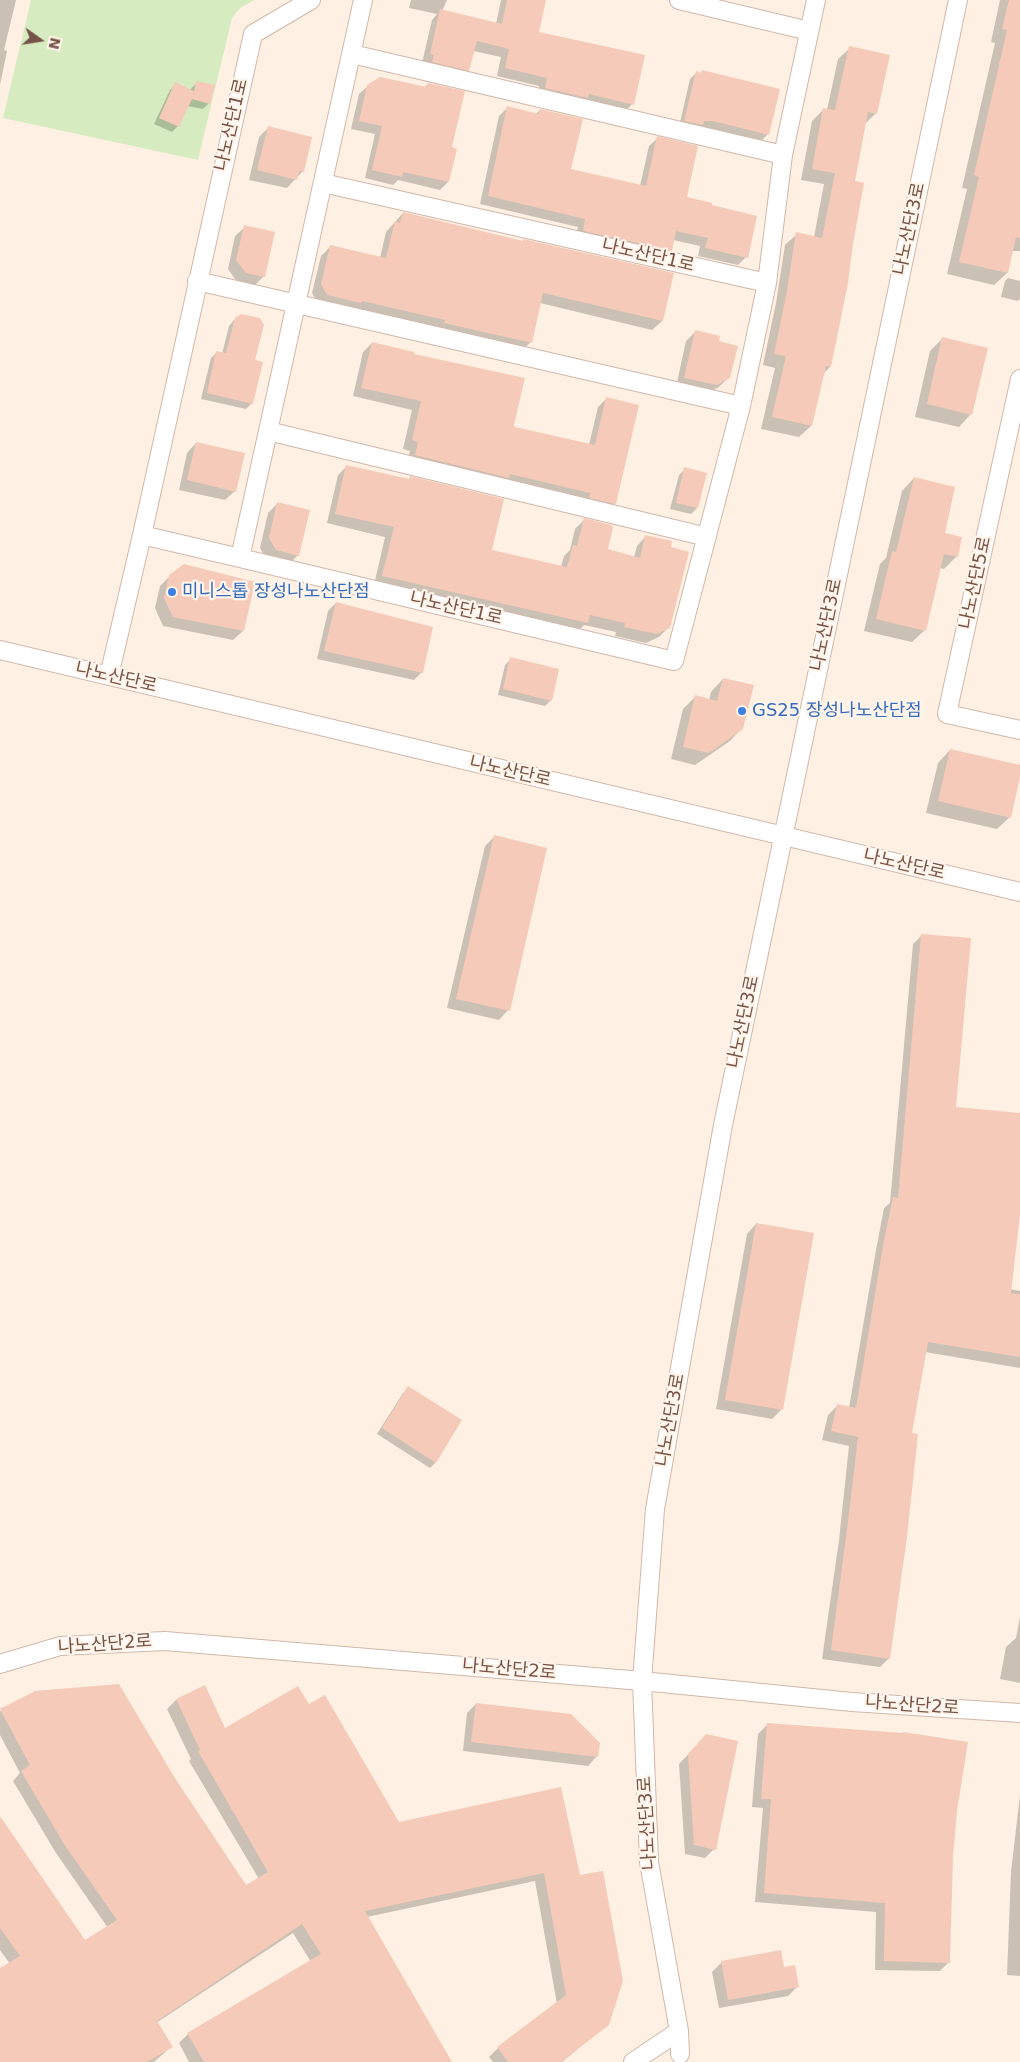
<!DOCTYPE html>
<meta charset="utf-8">
<style>
body{margin:0}
#map{position:relative;width:1020px;height:2062px;overflow:hidden;background:#fef0e2;font-family:"DejaVu Sans",sans-serif}
canvas{display:block}
.north{position:absolute;left:15px;top:15px;width:50px;height:50px;-webkit-text-stroke:4px #fff4ea;paint-order:stroke;rotate:103deg;font-size:14px;font-weight:700;line-height:20px;text-align:center;color:#775347}
.north::after{content:'';display:block;margin:auto;width:18px;height:22px;background:#775347;clip-path:polygon(50% 0,100% 100%,50% 72%,0 100%)}
</style>
<div id="map">
<canvas width="1020" height="2062"></canvas>
<div class="north">N</div>
</div>
<script>
const ctx = document.querySelector('canvas').getContext('2d');
ctx.lineJoin = 'round';
function fillPath(path, color) { ctx.fillStyle = color; ctx.fill(path, 'evenodd'); }
const shape = rows => new Path2D(rows.map(r => 'M' + r).join(''));
function strokePath(path, color, width, dash) { ctx.strokeStyle = color; ctx.lineWidth = width; ctx.lineCap = dash ? 'butt' : 'round'; ctx.setLineDash(dash || []); ctx.stroke(path); }
function write(font, color, halo, rows, align = 'center') {
  ctx.font = font + ' "DejaVu Sans","Noto Sans KR",sans-serif'; ctx.lineWidth = 4.5; ctx.setLineDash([]); ctx.textBaseline = 'middle'; ctx.strokeStyle = halo; ctx.fillStyle = color; for (const [text, x, y, turn = 0] of rows) {
    ctx.save(); ctx.translate(x, y); ctx.rotate((+turn || 0) * Math.PI / 180); ctx.textAlign = isNaN(turn) ? turn : align; if (halo) ctx.strokeText(text, 0, 0); ctx.fillText(text, 0, 0); ctx.restore();
  }
}
fillPath(shape([
 [31,0,254,0,240,8,232,18,198,160,3,118]
]), '#d6ecc0');
fillPath(shape([
 [0,0,16,0,4,50,7,51,0,85],
 [411,0,447,0,442,11,496,24,501,0,545,0,537,33,632,104,624,113,537,97,539,86,497,76,501,57,473,51,468,70,459,79,422,63,432,20,437,14,409,8],
 [1000,0,1020,0,1020,251,1012,251,1007,273,994,285,947,274,967,189,962,188,995,43,991,42],
 [850,48,875,114,864,125,853,182,830,367,823,374,811,426,799,437,761,429,775,368,763,365,776,303,785,245,797,234,814,237,824,184,801,180,812,121,824,109,827,110,838,59],
 [702,71,768,134,762,140,700,127,679,127,690,79,696,73,699,74],
 [197,82,209,103,203,109,187,106,178,126,172,132,154,124,170,90,176,84,190,90],
 [428,84,450,148,448,182,440,190,398,180,393,185,365,178,375,134,351,129,359,94,368,86,424,88],
 [507,108,536,114,540,110,570,170,640,186,649,146,658,138,685,198,746,257,738,265,698,256,700,246,673,240,670,250,662,258,575,239,578,227,480,204,499,116],
 [268,128,303,171,287,188,249,180,259,137],
 [403,213,522,242,673,274,662,321,652,330,540,303,531,342,521,351,318,304,312,293,321,256,330,247,380,258,386,232],
 [245,227,264,276,254,286,237,282,228,269,235,236],
 [1008,278,1020,281,1020,299,1018,301,1001,297,1005,281],
 [235,319,254,361,252,403,246,409,201,399,211,358,217,352,222,354,229,326],
 [696,331,717,342,729,377,719,387,706,394,676,387,686,341],
 [943,338,971,414,959,427,915,417,930,351],
 [372,343,412,355,515,428,589,445,598,407,607,398,614,503,606,512,406,464,410,451,403,449,412,410,353,396,363,352],
 [196,443,235,491,225,500,179,490,187,453],
 [347,466,408,480,410,478,491,551,561,567,564,556,570,550,575,529,584,520,606,550,634,557,637,546,646,536,669,627,659,637,646,643,615,636,616,632,584,625,577,632,374,585,385,537,327,523,338,475],
 [685,469,697,508,691,514,670,509,679,475],
 [914,478,957,556,944,569,939,568,925,630,912,642,864,631,880,564,886,558,902,491],
 [277,504,298,555,289,564,266,559,260,548,268,513],
 [170,576,243,631,233,640,163,626,155,608,160,586],
 [336,603,422,672,414,680,317,659,328,611],
 [511,659,551,700,545,706,498,695,505,665],
 [723,679,742,728,730,741,695,765,671,759,683,709,695,697,709,700,711,692],
 [950,750,1020,766,1010,817,997,829,926,813,938,763],
 [494,837,508,1010,499,1020,447,1008,485,846],
 [922,935,955,1108,1020,1114,1020,1193,1010,1289,1020,1291,1020,1368,925,1352,911,1434,889,1658,880,1667,822,1659,839,1540,849,1446,822,1440,828,1415,838,1405,849,1408,876,1250,884,1208,890,1203,913,944],
 [756,1224,782,1409,772,1419,716,1409,747,1234],
 [408,1388,461,1421,435,1463,430,1468,377,1434,403,1393],
 [1020,1617,1020,1683,1000,1679,1006,1647,1016,1638],
 [176,1700,224,1730,308,1706,399,1824,560,1789,608,2024,562,2062,493,2062,489,2057,498,2048,557,2004,535,1881,367,1917,451,2062,189,2062,179,2043,188,2034,311,1962,293,1933,156,2023,171,2047,154,2062,0,2062,0,1969,10,1964,0,1950,0,1818,85,1942,108,1928,56,1853,13,1781,20,1773,0,1735,0,1712,1,1710,172,1775,246,1887,259,1879,189,1761,191,1759,167,1709],
 [476,1704,597,1756,588,1766,463,1751,467,1713],
 [768,1724,956,1811,952,1856,949,1962,940,1971,875,1970,876,1912,755,1902,763,1808,752,1807,758,1734],
 [697,1745,714,1849,705,1858,685,1854,679,1764],
 [1020,1795,1020,1976,1007,1975,1011,1872],
 [722,1962,783,1968,797,1987,788,1996,719,2008,712,1972]
]), '#0003');
fillPath(shape([
 [507,0,546,0,539,32,645,55,634,105,589,94,588,98,545,88,547,78,505,68,509,49,477,41,469,71,432,62,434,55,430,54,440,9,502,24],
 [1009,0,1020,0,1020,238,1016,237,1008,273,959,262,979,177,974,175,1007,30,1002,29],
 [849,46,890,55,877,114,868,112,855,181,864,183,853,244,848,283,831,367,826,366,812,426,772,417,786,356,774,354,787,291,796,232,822,238,835,173,812,169,823,108,835,110],
 [702,70,780,89,769,135,713,121,704,121,703,125,684,121,696,71,701,73],
 [380,77,427,87,428,83,465,91,452,147,457,149,449,182,403,172,402,177,372,170,382,126,359,121,367,85],
 [196,81,215,85,210,104,192,99,179,127,159,118,175,82,194,91],
 [507,106,539,114,540,109,583,119,571,169,646,186,657,136,698,146,687,197,712,203,712,205,757,216,748,258,705,248,708,238,676,231,672,251,583,231,585,219,488,196],
 [268,126,312,137,304,172,299,171,297,180,257,170],
 [403,212,523,241,523,239,674,273,663,321,543,293,532,343,444,323,445,320,362,301,361,303,327,295,321,284,330,245,386,258,395,221,400,223],
 [244,225,275,232,265,277,246,273,236,260],
 [241,314,260,318,264,325,255,360,263,362,253,404,207,393,216,351,226,353,235,318],
 [695,330,720,336,719,341,738,346,730,378,717,385,684,378],
 [942,337,988,348,972,415,927,404],
 [372,342,414,352,414,354,525,378,514,425,515,427,595,445,606,397,639,405,616,504,589,498,590,493,510,474,509,478,415,455,418,442,412,440,421,401,361,388],
 [196,442,245,453,236,492,187,480],
 [346,465,409,479,410,476,504,499,492,550,567,567,573,545,577,546,584,518,611,525,613,527,608,549,640,558,645,535,672,541,671,547,689,552,670,628,657,634,624,627,625,623,590,615,588,623,382,576,394,527,335,514],
 [684,467,707,473,698,508,676,503],
 [914,477,955,487,945,533,962,537,958,557,944,554,926,631,876,619,892,551,896,552],
 [277,502,310,510,299,556,276,550,269,538],
 [184,564,255,582,244,631,173,617,164,598,169,575],
 [336,602,433,627,423,673,324,651],
 [510,657,559,669,552,701,503,689],
 [723,678,754,685,743,729,709,753,683,747,695,695,717,701],
 [950,749,1020,765,1020,777,1011,818,938,801],
 [494,835,547,848,510,1011,456,999],
 [921,934,971,938,956,1107,1020,1113,1020,1214,1011,1293,1020,1294,1020,1357,928,1342,912,1433,918,1434,907,1537,890,1659,831,1650,847,1530,858,1437,831,1431,837,1404,856,1408,884,1240,893,1197,898,1198],
 [756,1223,814,1233,783,1410,725,1400],
 [408,1386,462,1420,436,1463,382,1428],
 [119,1684,173,1775,246,1885,268,1872,198,1751,200,1750,176,1699,205,1685,225,1728,298,1686,309,1704,325,1695,399,1822,561,1787,580,1875,603,1871,623,1981,609,2025,561,2062,508,2062,497,2047,566,1995,544,1873,365,1911,452,2062,204,2062,187,2033,321,1954,302,1924,157,2021,173,2047,147,2062,0,2062,0,1968,20,1956,0,1928,0,1816,85,1940,117,1920,64,1844,21,1771,30,1765,0,1709,35,1691],
 [476,1703,571,1714,600,1743,598,1757,471,1742],
 [767,1723,903,1733,903,1732,968,1742,957,1811,953,1856,950,1963,884,1961,885,1903,764,1893,771,1799,761,1799],
 [706,1734,738,1741,716,1850,694,1845,688,1754],
 [781,1950,784,1967,795,1965,799,1987,728,2000,721,1961]
]), '#f5cab8');
const minor = shape([
 [363,0,240,558,674,661,741,406,767,283,783,155,816,0],
 [679,0,809,31],
 [352,54,783,155],
 [323,183,767,283],
 [197,281,741,406],
 [1020,379,947,714,1020,730],
 [268,431,707,537],
 [142,535,240,558],
 [0,650,1020,892],
 [109,676,142,535,253,34,311,0],
 [0,1664,60,1646,165,1641,642,1681,852,1702,1020,1713],
 [680,2054,679,2031,649,1862,642,1681,655,1509,723,1125,958,0],
 [633,2062,679,2031]
]);
strokePath(minor, '#d1b8ab', 20);
strokePath(minor, '#fff', 18);
for (const [x, y, r, color] of [
 [172,592,5,"#3f7fe0"],
 [742,711,5,"#3f7fe0"]
]) { const dot = new Path2D(); dot.arc(x, y, r, 0, 2 * Math.PI); ctx.fillStyle = color; ctx.fill(dot); strokePath(dot, '#fff4ea', 2); }
write('18px', '#775347', '#fff4ea', [
 ["나노산단1로",232,125,-77],
 ["나노산단3로",910,229,-78],
 ["나노산단1로",648,256,13],
 ["나노산단5로",976,583,-78],
 ["나노산단1로",456,609,13],
 ["나노산단3로",827,625,-78],
 ["나노산단로",116,678,13],
 ["나노산단로",510,772,13],
 ["나노산단로",904,865,13],
 ["나노산단3로",744,1022,-78],
 ["나노산단3로",671,1420,-80],
 ["나노산단2로",105,1645,-4],
 ["나노산단2로",509,1670,5],
 ["나노산단2로",912,1706,4],
 ["나노산단3로",648,1823,-93]
]);
write('18px', '#366cbe', '#fff4ea', [
 ["미니스톱 장성나노산단점",182,592],
 ["GS25 장성나노산단점",752,711]
], 'left');
</script>
